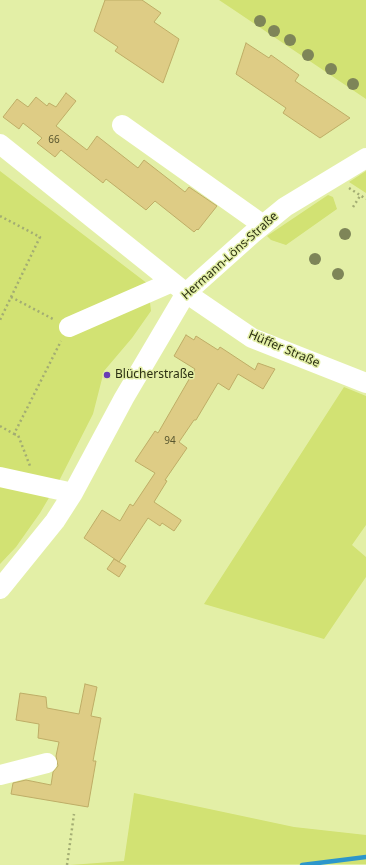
<!DOCTYPE html>
<meta charset="utf-8">
<style>
body{margin:0}
canvas{display:block;background:#e3efa6}
</style>
<canvas width="366" height="865"></canvas>
<script>
const ctx = document.querySelector('canvas').getContext('2d');
ctx.lineJoin = 'round';
function fillPath(path, color) { ctx.fillStyle = color; ctx.fill(path, 'evenodd'); }
const shape = rows => new Path2D(rows.map(r => 'M' + r).join(''));
function strokePath(path, color, width, dash) { ctx.strokeStyle = color; ctx.lineWidth = width; ctx.lineCap = dash ? 'butt' : 'round'; ctx.setLineDash(dash || []); ctx.stroke(path); }
function write(font, color, halo, rows, align = 'center') {
  ctx.font = font + ' "Noto Sans",sans-serif'; ctx.lineWidth = 3; ctx.setLineDash([]); ctx.textBaseline = 'middle'; ctx.strokeStyle = halo; ctx.fillStyle = color; for (const [text, x, y, turn = 0] of rows) {
    ctx.save(); ctx.translate(x, y); ctx.rotate((+turn || 0) * Math.PI / 180); ctx.textAlign = isNaN(turn) ? turn : align; if (halo) ctx.strokeText(text, 0, 0); ctx.fillText(text, 0, 0); ctx.restore();
  }
}
fillPath(shape([
 [219,0,366,0,366,99,234,10],
 [0,171,148,284,151,311,132,338,104,371,93,414,60,479,40,513,16,547,0,564],
 [366,171,366,193,349,182],
 [328,195,333,197,337,209,286,245,271,240,267,236],
 [344,387,366,396,366,525,352,545,366,557,366,577,324,639,204,604],
 [134,793,294,827,366,835,366,864,70,865,124,861]
]), '#d2e273');
strokePath(shape([
 [302,865,366,857]
]), '#2c96cb', 4.5);
const building = shape([
 [105,0,142,0,161,13,154,22,179,39,163,83,115,51,118,47,94,31,105,0],
 [246,43,269,58,271,55,299,75,295,81,350,118,320,138,283,113,286,108,236,74,246,43],
 [66,93,76,101,56,126,87,150,97,136,138,168,144,160,185,192,189,187,217,206,198,230,197,229,194,232,155,201,146,210,106,179,103,183,61,150,55,157,37,143,42,138,23,123,19,129,3,117,17,99,28,107,36,97,47,106,49,103,56,107,66,93],
 [186,335,194,340,196,336,218,350,220,347,255,370,258,363,275,369,263,389,238,374,229,390,218,383,196,420,194,420,179,442,187,448,165,480,167,481,154,502,181,520,181,521,174,531,162,523,160,526,148,518,119,562,84,538,102,510,120,521,130,504,133,506,155,473,135,461,155,431,158,433,195,369,174,356,186,335],
 [114,559,126,566,119,577,107,569,114,559],
 [85,684,97,687,91,716,101,718,93,761,96,761,88,807,11,794,13,783,26,780,51,785,53,772,58,766,56,756,59,742,38,738,39,724,16,720,20,693,46,697,47,708,79,714,85,684]
]);
fillPath(building, '#decc85');
strokePath(building, '#bead66', 1);
strokePath(shape([
 [349,188,366,199],
 [353,207,360,196],
 [0,216,40,237,0,320],
 [11,297,53,319],
 [0,426,14,434,61,341],
 [14,434,18,435,30,466],
 [67,865,74,814]
]), '#a3ad73', 2.5, [2, 3]);
strokePath(shape([
 [122,125,263,225],
 [0,144,186,293,252,338,366,383],
 [69,327,172,282],
 [0,477,73,493],
 [0,589,55,521,73,493,124,398,186,293,252,234,285,207,366,158],
 [0,775,47,763]
]), '#fff', 20);
ctx.fillStyle = '#7e8558';
for (const [x, y] of [
 [260,21],
 [274,31],
 [290,40],
 [308,55],
 [331,69],
 [353,84],
 [345,234],
 [315,259],
 [338,274]
]) { ctx.beginPath(); ctx.arc(x, y, 6, 0, 2 * Math.PI); ctx.fill(); }
for (const [x, y, r, color] of [
 [107,375,4,"#693cb4"]
]) { const dot = new Path2D(); dot.arc(x, y, r, 0, 2 * Math.PI); ctx.fillStyle = color; ctx.fill(dot); strokePath(dot, '#e3efa6', 1.5); }
write('10px', '#58562f', null, [
 ["66",54,140],
 ["94",170,441]
]);
write('12px', '#2b2f12', '#e3efa6', [
 ["Hermann-Löns-Straße",230,256,-42],
 ["Hüffer Straße",284,349,23]
]);
write('12px', '#2b2f12', '#e3efa6', [
 ["Blücherstraße",115,375]
], 'left');
</script>
